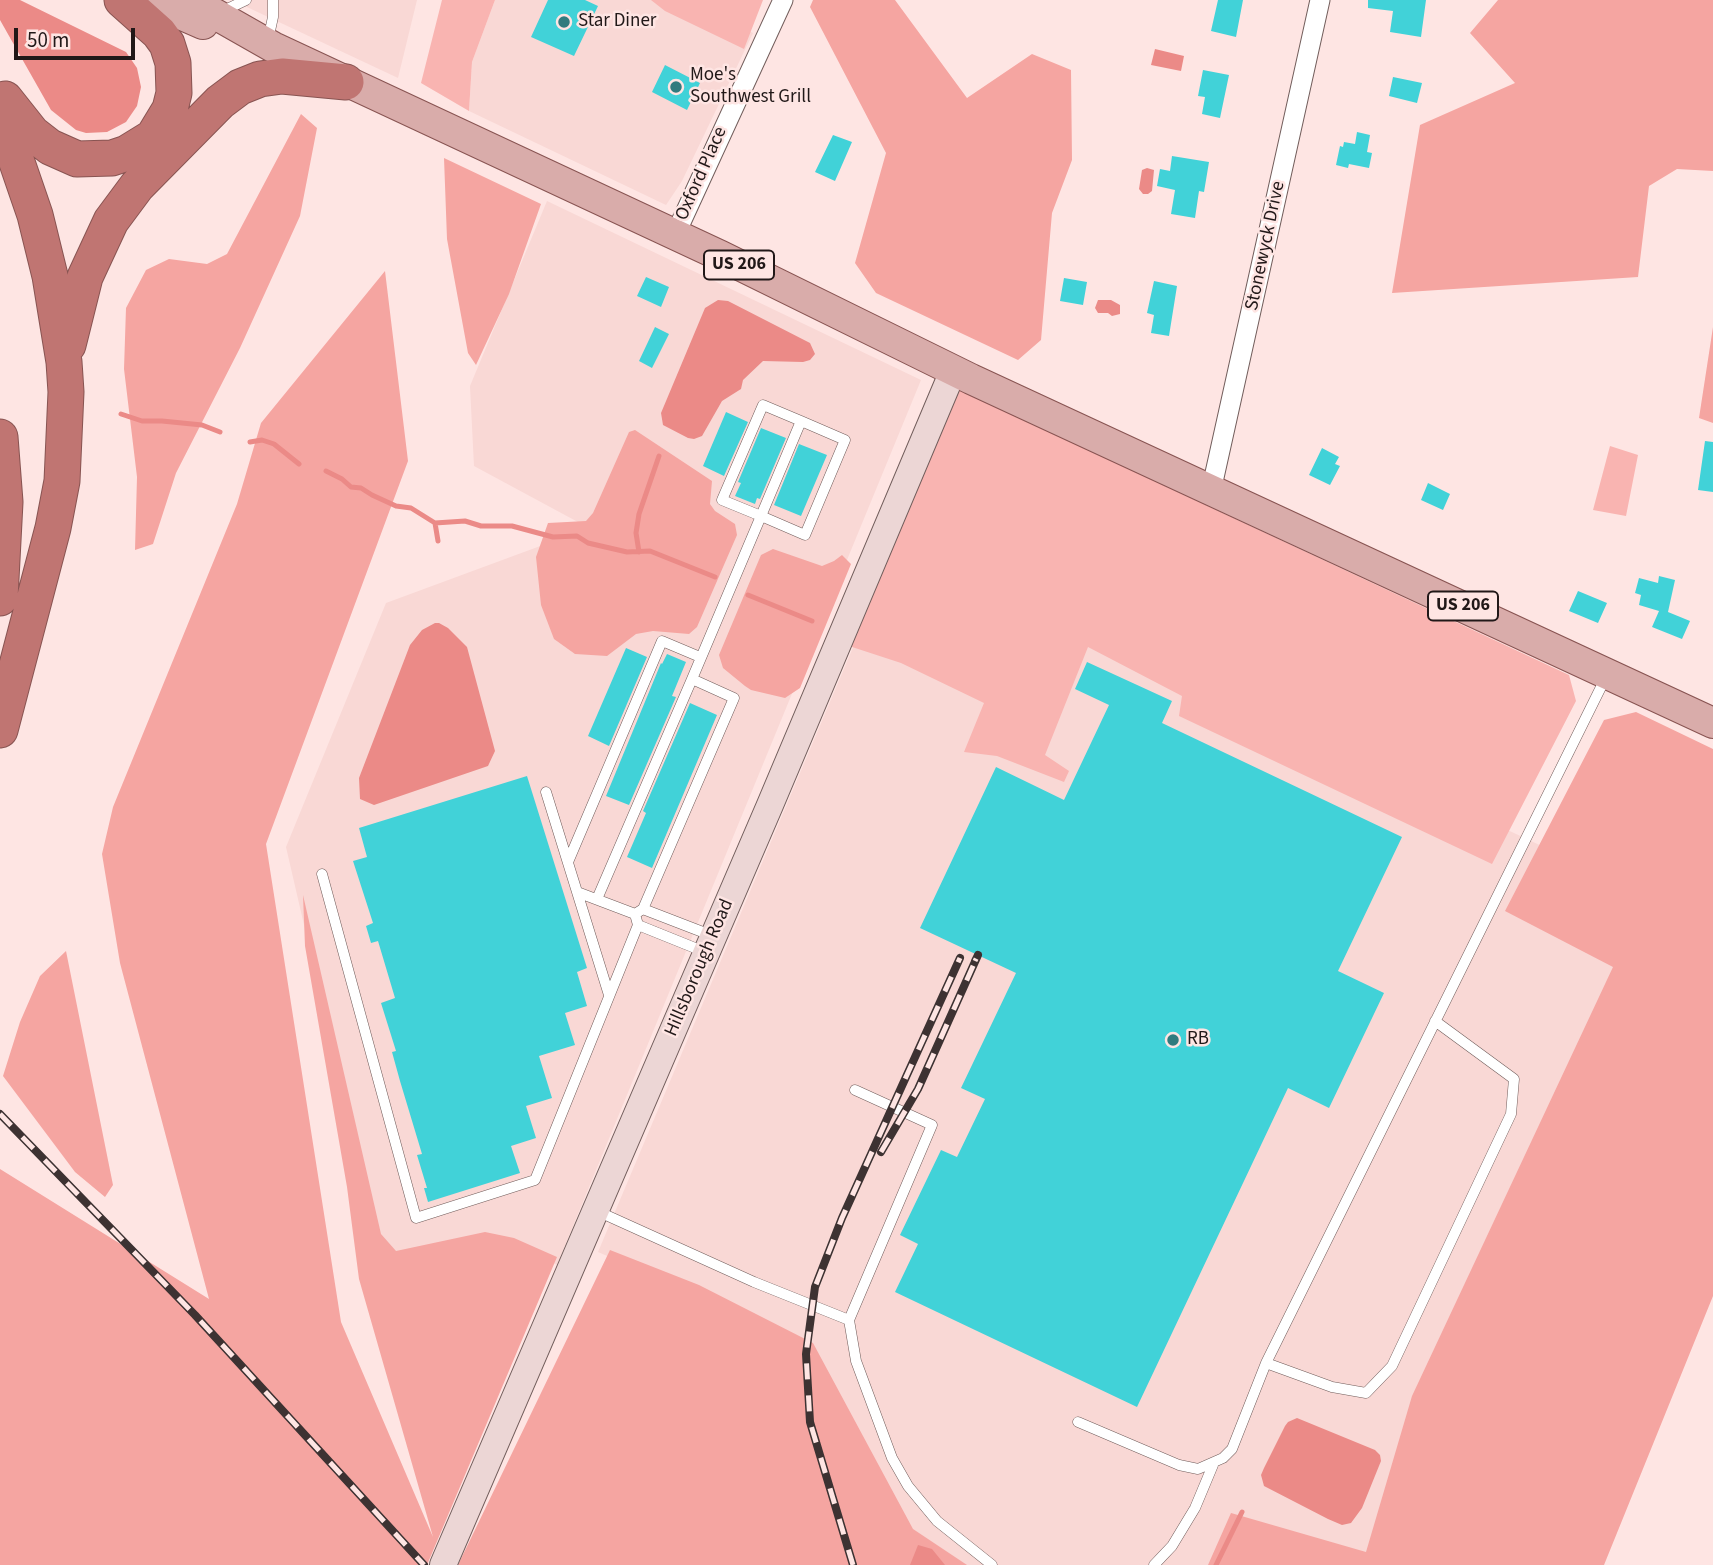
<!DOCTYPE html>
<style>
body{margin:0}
#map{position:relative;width:1713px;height:1565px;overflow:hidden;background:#fee5e3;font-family:"Source Sans 3",sans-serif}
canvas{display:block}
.scale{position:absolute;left:14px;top:28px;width:121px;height:32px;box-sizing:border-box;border:4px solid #211818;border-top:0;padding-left:9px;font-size:21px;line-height:24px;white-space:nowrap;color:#211818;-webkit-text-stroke:5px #fee5e3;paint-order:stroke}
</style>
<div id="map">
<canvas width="1713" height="1565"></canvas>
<div class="scale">50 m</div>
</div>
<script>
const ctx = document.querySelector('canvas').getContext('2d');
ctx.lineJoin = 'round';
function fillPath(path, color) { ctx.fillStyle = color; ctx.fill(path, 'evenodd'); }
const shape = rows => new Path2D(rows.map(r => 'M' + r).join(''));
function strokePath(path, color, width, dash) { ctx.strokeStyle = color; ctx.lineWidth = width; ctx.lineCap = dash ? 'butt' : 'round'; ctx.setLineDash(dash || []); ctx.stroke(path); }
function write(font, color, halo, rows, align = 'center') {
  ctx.font = font + ' "Source Sans 3",sans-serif'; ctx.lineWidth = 5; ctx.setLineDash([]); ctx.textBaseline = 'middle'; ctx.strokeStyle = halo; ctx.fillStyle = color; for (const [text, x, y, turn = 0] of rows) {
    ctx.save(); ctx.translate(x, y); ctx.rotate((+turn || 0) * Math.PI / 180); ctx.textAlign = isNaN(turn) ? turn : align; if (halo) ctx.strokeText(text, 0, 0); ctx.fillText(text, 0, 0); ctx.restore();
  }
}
fillPath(shape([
 [232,0,417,0,398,78],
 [495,0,687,0,753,33,682,181,666,205,469,111,472,62],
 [547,201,921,380,557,1265,494,1234,382,1263,286,847,386,603,589,528,474,466,470,386],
 [897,543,1665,904,1367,1565,909,1565,785,1333,598,1252]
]), '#f9d8d5');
fillPath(shape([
 [442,0,495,0,472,62,469,111,421,83],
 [651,0,763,0,744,49,665,11],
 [958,389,1569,675,1576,701,1492,864,1179,716,1182,696,1088,647,1045,755,1069,771,1064,782,997,756,964,752,984,703,901,663,849,646],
 [1610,446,1638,455,1626,516,1593,510]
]), '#f9b4b1');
fillPath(shape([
 [813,0,895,0,967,98,1032,54,1071,70,1072,160,1052,213,1041,340,1018,360,876,293,855,263,886,153,810,7],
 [1498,0,1713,0,1713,171,1677,169,1649,186,1638,277,1392,293,1420,125,1515,83,1470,33],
 [301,114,317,128,300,216,240,348,176,473,153,544,135,550,137,477,124,369,126,308,146,270,169,259,207,264,227,254],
 [444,158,541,204,509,294,476,365,468,353,447,239],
 [385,271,408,461,266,844,341,1322,433,1537,359,1279,347,1187,305,946,303,895,381,1234,396,1251,485,1232,514,1238,557,1257,427,1565,0,1565,0,1169,209,1299,120,963,102,854,113,807,237,504,261,423],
 [1713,327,1713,423,1699,418],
 [635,430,712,481,710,504,715,511,735,524,737,535,697,627,689,634,653,631,636,634,607,656,575,654,554,639,541,605,536,557,548,523,586,521,593,513,629,432],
 [773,549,822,566,834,561,842,555,851,564,800,688,785,698,751,690,745,686,723,668,719,655,761,555],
 [1636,712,1713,749,1713,1296,1604,1565,1208,1565,1231,1513,1366,1552,1412,1396,1613,967,1505,911,1604,720],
 [66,951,113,1185,105,1197,75,1172,3,1076,20,1022,40,976],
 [610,1250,699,1285,813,1343,913,1529,967,1565,458,1565]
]), '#f5a5a1');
fillPath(shape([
 [0,0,20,0,126,52,137,68,141,87,137,106,126,122,107,132,86,133,76,130,51,110,0,20],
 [1155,49,1184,56,1181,71,1151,65],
 [1147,168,1154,170,1152,191,1148,194,1143,194,1139,189,1142,170],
 [718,300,728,301,810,343,815,354,810,360,803,362,763,361,743,380,741,389,722,401,702,436,694,439,688,438,663,425,661,413,705,308],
 [1098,300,1111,300,1120,305,1120,314,1112,316,1108,313,1098,313,1095,308],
 [435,623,439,623,448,628,467,647,495,751,488,766,374,805,360,799,359,778,410,645,422,630],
 [1297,1418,1375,1450,1380,1455,1381,1461,1362,1508,1351,1523,1342,1525,1328,1519,1264,1486,1261,1475,1264,1468,1285,1426,1288,1422],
 [918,1545,932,1549,945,1565,910,1565]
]), '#eb8a87');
strokePath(shape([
 [121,414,142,421,162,421,202,425,220,432],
 [250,442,262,440,274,444,299,464],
 [326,471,342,479,351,487,361,488,372,495,396,506,411,508,435,523,465,521,481,526,512,526,553,537,577,536,588,543,627,552,650,551,715,577],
 [435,523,438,541],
 [639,552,636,533,639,514,659,456],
 [748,595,812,621],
 [1216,1565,1242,1512]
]), '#eb8a87', 5);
fillPath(shape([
 [548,0,585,0,598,6,574,56,531,37],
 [1218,0,1243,0,1236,37,1211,31],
 [1368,0,1426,0,1421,37,1390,32,1393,11,1368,8],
 [665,65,700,83,687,110,652,92],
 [1203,70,1229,75,1220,118,1202,114,1205,97,1198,96],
 [1393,77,1422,83,1417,103,1389,96],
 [1357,132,1370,135,1367,152,1372,153,1369,168,1349,164,1348,168,1336,165,1340,146,1343,147,1344,142,1355,144],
 [833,135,852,142,835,181,815,172],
 [1172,156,1209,162,1204,192,1199,191,1195,218,1171,214,1175,190,1157,186,1160,169,1170,171],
 [646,277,669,287,661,307,637,296],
 [1064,278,1087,282,1083,305,1060,301],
 [1154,281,1177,286,1169,336,1151,333,1154,315,1147,313],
 [655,327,669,334,652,368,639,361],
 [726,412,748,422,724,476,703,466],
 [761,428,786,438,760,499,757,498,755,504,735,496,741,483,738,482],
 [1705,441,1713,442,1713,492,1698,490],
 [799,444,827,455,801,516,774,505],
 [1322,448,1339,457,1335,464,1340,466,1330,485,1309,475],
 [1428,483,1450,494,1443,510,1421,500],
 [1659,576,1675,580,1668,612,1690,621,1682,639,1652,627,1659,611,1639,605,1641,595,1635,593,1639,578,1658,583],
 [1578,591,1607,603,1598,623,1569,611],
 [626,648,647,657,609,746,588,736],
 [667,654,686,662,672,696,676,697,629,805,606,796,661,663,662,664],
 [1087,662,1172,701,1162,723,1402,837,1338,971,1384,993,1329,1108,1288,1088,1137,1407,895,1292,918,1244,900,1235,941,1150,957,1157,985,1099,961,1088,1016,973,920,928,996,767,1064,800,1109,705,1075,689],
 [690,703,717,715,652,868,627,857,646,813,643,811],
 [527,776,587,968,577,972,587,1006,565,1013,575,1045,539,1056,552,1098,526,1106,536,1138,511,1146,520,1173,428,1202,424,1188,427,1188,417,1155,422,1154,400,1081,392,1052,396,1051,381,1003,395,998,378,941,371,943,366,926,373,923,353,861,367,857,359,828]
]), '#41d2d8');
const lane = shape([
 [221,12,246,0],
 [268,40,273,17,273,0],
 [801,421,845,440,805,535,761,516,801,421],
 [692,679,761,516,722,500,763,405,801,421],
 [546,792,609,995],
 [568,862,662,641,700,657],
 [322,874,416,1218,535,1180,638,925,635,914,643,909,734,698,692,679,597,899],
 [577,892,635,914],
 [643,909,713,936],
 [638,925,705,952],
 [597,1211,754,1282,849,1320,932,1125,855,1090],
 [849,1320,856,1361,892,1458,908,1486,937,1521,992,1565],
 [1266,1363,1332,1387,1366,1393,1392,1366,1511,1114,1514,1079,1435,1021],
 [1078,1422,1179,1465,1198,1469,1223,1458,1232,1449,1266,1363,1606,677],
 [1154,1565,1172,1546,1195,1508,1213,1465]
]);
const street = shape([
 [675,235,783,0],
 [1211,491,1320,0]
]);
const secondary = shape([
 [443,1565,770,805,953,371]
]);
const primary = shape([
 [148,0,203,24],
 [186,0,215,14,273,47,721,256,971,379,1713,723]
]);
const highway = shape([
 [5,99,32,133,50,147,77,159,112,158,127,153,153,137,170,109,174,93,173,63,167,44,159,33,122,0],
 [0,113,35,215,50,276,64,362,66,392,62,481,53,528,0,730],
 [68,345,85,277,111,221,137,186,220,102,240,87,260,79,282,76,346,82],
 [0,437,5,502,0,598]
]);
strokePath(lane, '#715d5b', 11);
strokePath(street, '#715d5b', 21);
strokePath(secondary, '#715d5b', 28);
strokePath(primary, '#885452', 32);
strokePath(highway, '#885452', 37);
strokePath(lane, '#fff', 10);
strokePath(street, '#fff', 19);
strokePath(secondary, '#ecd6d5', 26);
strokePath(primary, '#d9acaa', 30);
strokePath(highway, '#c07572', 35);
const rail = shape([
 [0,1114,195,1315,424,1565],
 [881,1152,918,1089,978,955,975,961],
 [853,1565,810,1422,806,1354,815,1287,842,1218,960,958]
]);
strokePath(rail, '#3d3232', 8);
strokePath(rail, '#fee5e3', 5, [16]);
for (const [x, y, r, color] of [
 [564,22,7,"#317b7e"],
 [676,87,7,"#317b7e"],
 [1173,1040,7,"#317b7e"]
]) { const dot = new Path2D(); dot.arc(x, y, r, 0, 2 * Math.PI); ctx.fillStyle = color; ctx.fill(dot); strokePath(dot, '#fee5e3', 2.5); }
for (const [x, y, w] of [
 [739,265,70],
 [1463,606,70]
]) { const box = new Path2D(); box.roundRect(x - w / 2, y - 14.5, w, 29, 5); ctx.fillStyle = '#fee5e3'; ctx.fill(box); strokePath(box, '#211818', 2); }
write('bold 18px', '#211818', null, [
 ["US 206",739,265],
 ["US 206",1463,606]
]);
write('19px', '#211818', '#fee5e3', [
 ["Star Diner",578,22],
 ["Moe's",690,76],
 ["Southwest Grill",690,98],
 ["RB",1187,1040]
], 'left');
write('19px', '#211818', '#fee5e3', [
 ["Oxford Place",702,174,-66],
 ["Stonewyck Drive",1266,246,-78],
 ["Hillsborough Road",700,968,-67]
]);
</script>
